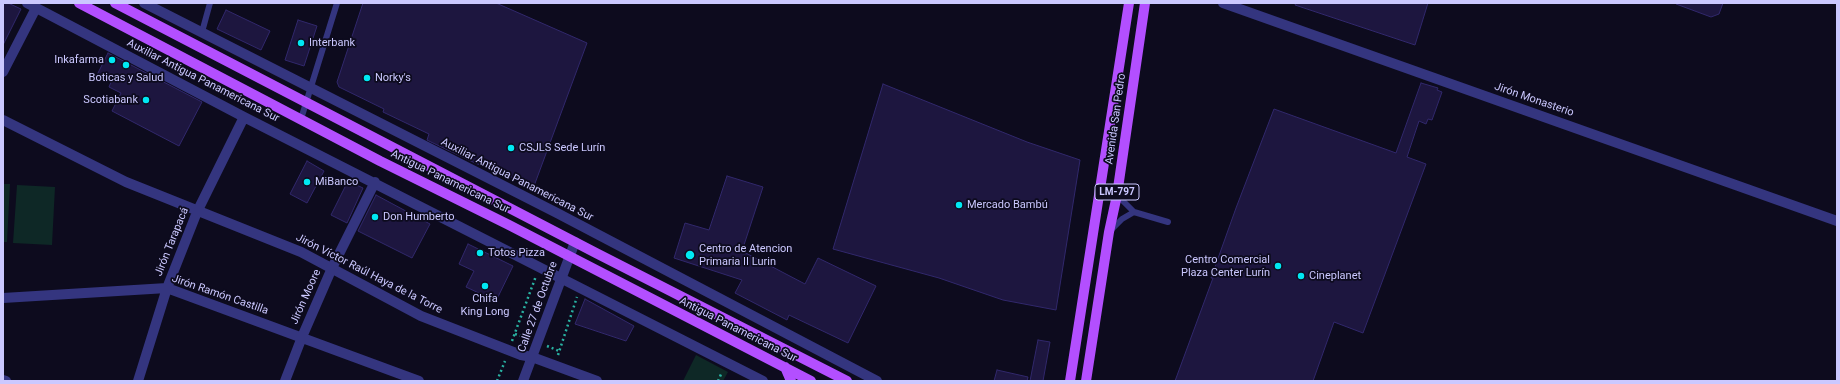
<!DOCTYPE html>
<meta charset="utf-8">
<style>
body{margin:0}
#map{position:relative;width:1840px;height:384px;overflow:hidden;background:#0d0b1e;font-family:Roboto,sans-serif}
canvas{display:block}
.frame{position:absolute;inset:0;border:4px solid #cbc8ff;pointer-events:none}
</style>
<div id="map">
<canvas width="1840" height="384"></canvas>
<div class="frame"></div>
</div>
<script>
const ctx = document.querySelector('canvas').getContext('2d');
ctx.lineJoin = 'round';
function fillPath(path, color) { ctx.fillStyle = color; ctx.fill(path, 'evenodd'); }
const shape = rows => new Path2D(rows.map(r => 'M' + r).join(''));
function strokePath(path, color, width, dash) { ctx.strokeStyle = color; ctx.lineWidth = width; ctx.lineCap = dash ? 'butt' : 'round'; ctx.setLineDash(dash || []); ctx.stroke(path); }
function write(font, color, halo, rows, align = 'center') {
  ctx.font = font + ' Roboto,sans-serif'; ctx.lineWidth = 3.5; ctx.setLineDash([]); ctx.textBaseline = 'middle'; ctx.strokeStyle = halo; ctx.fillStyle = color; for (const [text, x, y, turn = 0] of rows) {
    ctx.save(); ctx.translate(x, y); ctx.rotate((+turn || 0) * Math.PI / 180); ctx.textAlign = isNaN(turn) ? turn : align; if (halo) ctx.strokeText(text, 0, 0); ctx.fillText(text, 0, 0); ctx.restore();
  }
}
fillPath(shape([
 [3,184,10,184,7,242,3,242],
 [17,185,55,187,52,245,13,243],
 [696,355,728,372,723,381,683,381]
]), '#0e2826');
const building = shape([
 [3,3,8,3,21,9,3,45,3,3],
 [363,3,496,3,587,43,534,186,475,163,431,142,427,140,429,134,383,112,384,109,339,87,337,82,363,3],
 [1296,3,1428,3,1415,45,1295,5,1296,3],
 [1676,3,1723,3,1719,14,1711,17,1676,4,1676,3],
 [226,10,270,31,261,50,217,29,226,10],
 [298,20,317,26,304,66,285,60,298,20],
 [108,53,202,102,179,146,112,111,121,93,109,87,111,82,97,75,108,53],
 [1421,83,1438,88,1437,90,1442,92,1432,120,1428,119,1426,124,1419,121,1407,157,1426,164,1363,333,1334,322,1313,381,1175,381,1213,278,1211,278,1236,208,1274,109,1396,153,1421,83],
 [883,84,1027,142,1080,160,1056,310,1003,300,939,278,833,249,883,84],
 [307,161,324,171,307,203,290,194,307,161],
 [727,176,763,187,742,251,805,284,818,258,876,286,848,343,789,315,787,320,735,293,742,280,674,258,685,223,709,230,727,176],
 [348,181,363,188,347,223,331,215,348,181],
 [376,195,430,224,412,258,358,231,376,195],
 [468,244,513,266,496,301,466,287,474,271,459,264,468,244],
 [585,299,634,326,626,341,575,324,585,299],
 [1038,340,1050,342,1043,381,1030,381,1038,340],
 [997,370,1028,377,1027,381,994,381,997,370]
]);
fillPath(building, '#1d163f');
strokePath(building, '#31286c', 1);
strokePath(shape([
 [515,334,527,338],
 [512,341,536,276],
 [547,346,559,351],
 [558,355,577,297],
 [497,381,505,361],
 [718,381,722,372]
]), '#29b2a2', 2.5, [2, 3]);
strokePath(shape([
 [202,32,210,3],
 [301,119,337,3],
 [1117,195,1134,212,1168,222],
 [1110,231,1122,219,1134,212]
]), '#34357f', 6);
strokePath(shape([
 [27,3,244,117,763,381],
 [144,3,557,213,877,381],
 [1223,3,1837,221],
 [3,72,36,8],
 [3,120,126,182,301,252,421,316,521,355,532,357,597,381],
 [3,298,167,288,419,381],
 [3,380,6,381],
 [138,381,167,288,197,212,244,117],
 [285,381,302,337,332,268,375,182],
 [523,381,575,242]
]), '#34357f', 10);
strokePath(shape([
 [79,3,380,161,509,225,811,381],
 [115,3,596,253,847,381],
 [785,367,791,381],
 [1070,381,1129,3],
 [1086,381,1109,232,1117,195,1145,3]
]), '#b34fff', 10);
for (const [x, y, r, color] of [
 [301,43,4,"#00e8f3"],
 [112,60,4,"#00e8f3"],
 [126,65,4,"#00e8f3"],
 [367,78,4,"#00e8f3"],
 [146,100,4,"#00e8f3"],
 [511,148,4,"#00e8f3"],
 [307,182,4,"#00e8f3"],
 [959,205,4,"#00e8f3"],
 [375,217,4,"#00e8f3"],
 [480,253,4,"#00e8f3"],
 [690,255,5,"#00e8f3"],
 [1278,266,4,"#00e8f3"],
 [1301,276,4,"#00e8f3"],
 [485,286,4,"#00e8f3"]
]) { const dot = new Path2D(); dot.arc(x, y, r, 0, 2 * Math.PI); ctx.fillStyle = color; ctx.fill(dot); strokePath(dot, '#0d0b1e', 1.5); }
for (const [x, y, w] of [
 [1117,192,44]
]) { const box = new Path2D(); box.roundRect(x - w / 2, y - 8, w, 16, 3); ctx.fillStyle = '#0d0b1e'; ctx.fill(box); strokePath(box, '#cbc8ff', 1); }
write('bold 10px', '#cbc8ff', null, [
 ["LM-797",1117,192]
]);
write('11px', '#cbc8ff', '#0d0b1e', [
 ["Interbank",309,43],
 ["Inkafarma",104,60,"right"],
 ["Boticas y Salud",126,78,"center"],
 ["Norky's",375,78],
 ["Scotiabank",138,100,"right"],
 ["CSJLS Sede Lurín",519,148],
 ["MiBanco",315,182],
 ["Mercado Bambú",967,205],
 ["Don Humberto",383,217],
 ["Centro de Atencion",699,249],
 ["Primaria II Lurin",699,262],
 ["Totos Pizza",488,253],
 ["Centro Comercial",1270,260,"right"],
 ["Plaza Center Lurín",1270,273,"right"],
 ["Cineplanet",1309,276],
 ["Chifa",485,299,"center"],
 ["King Long",485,312,"center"]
], 'left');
write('11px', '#cbc8ff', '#0d0b1e', [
 ["Auxiliar Antigua Panamericana Sur",203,81,27],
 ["Jirón Monasterio",1534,100,19],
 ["Avenida San Pedro",1116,119,-82],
 ["Auxiliar Antigua Panamericana Sur",517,180,27],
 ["Antigua Panamericana Sur",450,182,26],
 ["Jirón Tarapacá",172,242,-68],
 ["Jirón Víctor Raúl Haya de la Torre",369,274,27],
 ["Jirón Ramón Castilla",220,295,19],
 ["Jirón Moore",306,297,-66],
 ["Calle 27 de Octubre",538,307,-70],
 ["Antigua Panamericana Sur",738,330,27]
]);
</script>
